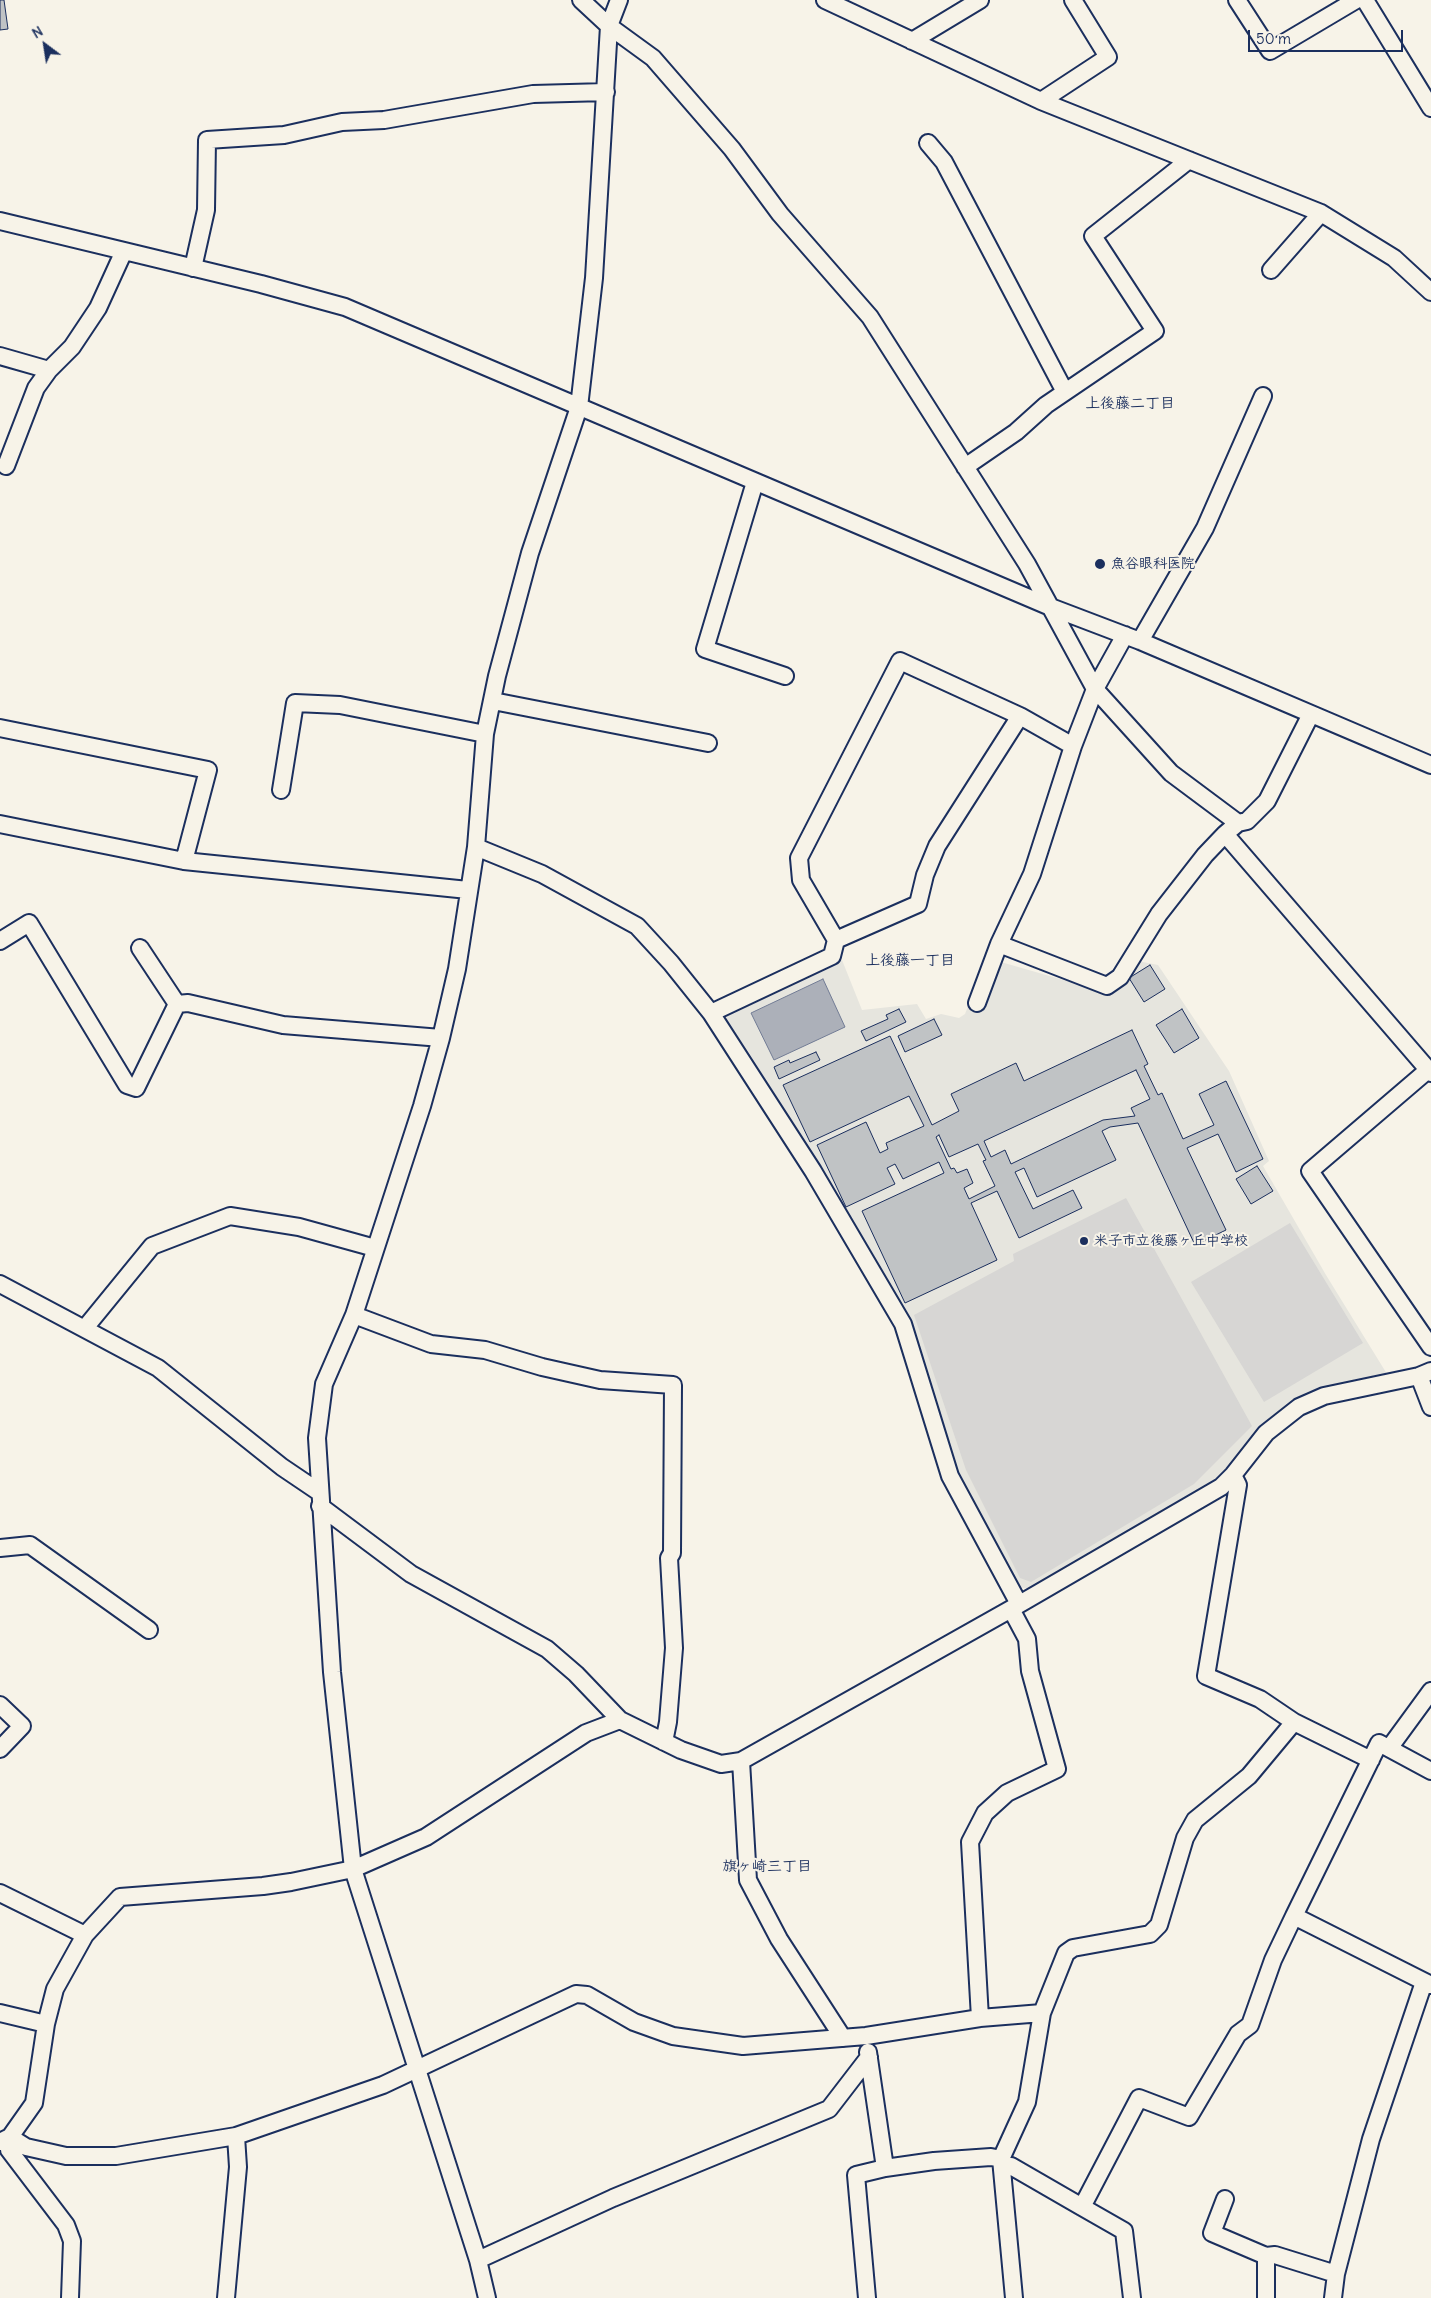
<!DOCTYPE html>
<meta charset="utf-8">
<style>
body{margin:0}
#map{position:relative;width:1431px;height:2298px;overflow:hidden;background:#f7f3e8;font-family:Delius,sans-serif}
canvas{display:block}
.north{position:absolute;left:20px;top:20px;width:50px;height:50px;-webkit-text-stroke:4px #f7f3e8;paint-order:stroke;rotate:329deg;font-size:14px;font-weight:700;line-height:20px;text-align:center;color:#1b2f5e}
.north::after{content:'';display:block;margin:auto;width:18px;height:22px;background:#1b2f5e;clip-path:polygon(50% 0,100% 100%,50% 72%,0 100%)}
.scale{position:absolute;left:1248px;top:30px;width:155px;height:22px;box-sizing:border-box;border:2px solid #1b2f5e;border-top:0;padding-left:6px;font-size:15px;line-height:18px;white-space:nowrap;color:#1b2f5e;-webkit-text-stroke:4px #f7f3e8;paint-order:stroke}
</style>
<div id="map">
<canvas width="1431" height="2298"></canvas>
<div class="north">N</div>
<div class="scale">50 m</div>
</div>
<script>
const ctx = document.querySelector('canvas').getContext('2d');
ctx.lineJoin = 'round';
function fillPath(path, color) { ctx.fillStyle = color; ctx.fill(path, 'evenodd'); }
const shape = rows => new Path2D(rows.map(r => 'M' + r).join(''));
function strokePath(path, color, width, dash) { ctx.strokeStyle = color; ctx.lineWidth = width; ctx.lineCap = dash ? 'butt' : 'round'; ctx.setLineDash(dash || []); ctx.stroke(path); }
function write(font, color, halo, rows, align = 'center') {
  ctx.font = font + ' Delius,"Klee One",sans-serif'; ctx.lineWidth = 4; ctx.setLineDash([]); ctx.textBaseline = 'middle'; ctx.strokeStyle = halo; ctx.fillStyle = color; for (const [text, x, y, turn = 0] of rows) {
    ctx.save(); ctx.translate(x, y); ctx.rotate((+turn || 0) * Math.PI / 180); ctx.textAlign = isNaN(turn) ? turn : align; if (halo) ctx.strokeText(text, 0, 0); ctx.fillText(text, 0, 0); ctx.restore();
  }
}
fillPath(shape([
 [987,958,1105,992,1138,961,1158,965,1229,1071,1269,1161,1263,1166,1326,1275,1387,1374,1307,1392,1271,1417,1221,1474,1207,1485,1031,1589,1017,1587,958,1472,914,1334,900,1306,789,1117,748,1051,721,1015,842,960,862,1010,917,1004,926,1019,941,1014,959,1018,965,1014]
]), '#e6e5de');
fillPath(shape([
 [1126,1198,1252,1426,1194,1484,1031,1582,1020,1578,966,1470,914,1315,1014,1261,1013,1254],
 [1290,1223,1363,1343,1264,1402,1191,1282]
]), '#d7d6d4');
const water = shape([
 [823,979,845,1027,774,1060,751,1013,823,979]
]);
fillPath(water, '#acb0b9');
strokePath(water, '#727c95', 1);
const building = shape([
 [0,0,4,0,8,29,0,30,0,0],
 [1150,965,1165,989,1144,1002,1129,978,1150,965],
 [899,1009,906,1022,866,1041,861,1031,888,1019,886,1015,899,1009],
 [1182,1009,1199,1038,1174,1053,1156,1025,1182,1009],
 [934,1019,942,1035,905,1052,898,1036,934,1019],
 [1132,1030,1148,1064,1144,1066,1158,1095,1162,1093,1183,1139,1214,1125,1199,1094,1226,1081,1263,1159,1236,1172,1218,1134,1187,1148,1226,1230,1195,1245,1138,1123,1110,1127,1102,1131,1116,1160,1037,1197,1024,1168,1015,1172,1033,1209,1073,1190,1082,1208,1019,1238,997,1191,971,1203,997,1260,905,1303,862,1211,944,1173,939,1162,903,1179,895,1164,887,1168,895,1184,846,1207,817,1145,866,1122,880,1153,888,1149,886,1143,924,1126,909,1096,810,1142,783,1085,890,1036,932,1125,959,1111,951,1094,1016,1063,1024,1081,1132,1030],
 [1136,1070,1150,1099,1131,1108,1135,1116,1103,1120,1011,1164,1005,1150,991,1157,984,1141,1136,1070],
 [939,1135,949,1157,978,1144,986,1160,983,1161,995,1186,969,1199,964,1188,973,1183,967,1169,957,1173,954,1168,951,1169,936,1137,939,1135],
 [816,1052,820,1060,779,1079,774,1067,789,1060,790,1063,816,1052],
 [1257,1166,1273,1191,1251,1204,1236,1179,1257,1166]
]);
fillPath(building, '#c0c3c5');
strokePath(building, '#1b2f5e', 1);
const minor = shape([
 [581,0,609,26,653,58,732,149,780,214,870,317,1027,564,1095,689,1171,773,1238,823,1225,834,1431,1073],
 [825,0,1041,101,1321,213,1394,258,1431,292],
 [1237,0,1270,51,1356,0],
 [1365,0,1431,108],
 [912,41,980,0],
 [1041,101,1108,57,1073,0],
 [928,143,944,162,1065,392],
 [0,221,261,284,345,307,1048,606,1140,641,1431,765],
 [193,268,206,210,207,140,284,135,342,122,384,120,533,94,606,92],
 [1271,270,1321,213],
 [0,356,49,370,72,347,98,308,124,251],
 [6,466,36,388,49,370],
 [965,467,1016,432,1046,405,1155,331,1093,236,1189,160],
 [755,482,705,649,785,676],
 [1140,641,1205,528,1263,396],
 [493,701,708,743],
 [0,728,208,770,184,861],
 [281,790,295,703,340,705,485,734],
 [1238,823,1247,821,1267,801,1311,714],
 [0,824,184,861,468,890],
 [476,847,542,874,637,926,671,963,711,1013,813,1171,903,1324,950,1476,1019,1604],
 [836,940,801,880,799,858,900,661,1020,716,1073,746],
 [0,941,29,923,127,1085,136,1088,177,1004],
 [999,944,1107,986,1120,977,1159,914,1205,855,1225,834],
 [140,948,177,1004,188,1003,283,1025,441,1038],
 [977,1003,999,944,1032,874,1073,746,1095,689,1125,635],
 [711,1013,832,956,836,940,918,904,925,875,937,846,1020,716],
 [1428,1070,1310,1171,1431,1347],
 [0,1284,158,1368,282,1467,319,1492],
 [354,1315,431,1344,485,1350,542,1367,600,1380,673,1385,672,1553,669,1558,674,1648,668,1722,664,1742],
 [85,1328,152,1246,230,1216,299,1227,375,1248],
 [1419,1376,1431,1407],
 [1233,1475,1238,1485,1206,1676,1260,1699,1294,1722],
 [320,1506,411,1574,547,1649,576,1674,620,1720],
 [0,1548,30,1545,149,1630],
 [0,1705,22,1726,0,1749],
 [1390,1747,1431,1691],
 [741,1761,748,1880,779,1939,843,2038],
 [1431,1771,1379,1743,1294,1916,1431,1985],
 [0,1893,85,1935],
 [0,2013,46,2024],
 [1042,2013,1066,1953,1073,1948,1150,1934,1159,1925,1185,1838,1195,1820,1249,1776,1294,1722,1371,1760],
 [980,2018,970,1842,985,1813,1007,1793,1057,1769,1030,1671,1027,1639,1011,1609],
 [0,2142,10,2137,34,2103,46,2024,55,1989,85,1935,120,1897,263,1886,291,1882,353,1869,426,1837,586,1733,620,1720,681,1750,721,1764,741,1761,1011,1609,1221,1487,1233,1475,1266,1433,1299,1407,1324,1396,1419,1376,1431,1371],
 [1002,2167,1011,2166,1082,2207,1139,2098,1189,2117,1238,2034,1250,2025,1273,1960,1294,1916],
 [885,2168,934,2161,991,2157,1001,2159],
 [1225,2199,1212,2233,1266,2256],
 [1082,2207,1124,2231,1132,2298],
 [478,2260,613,2198,829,2109,869,2057],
 [70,2298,72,2241,66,2225,9,2150,10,2137,26,2147,66,2156,116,2156,236,2136],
 [226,2298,238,2167,236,2136,383,2085,576,1994,587,1995,634,2022,673,2036,743,2046,866,2036,980,2018,1042,2013,1027,2102,1001,2159,1014,2298],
 [487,2298,478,2260,353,1869,332,1672,317,1438,324,1384,354,1315,422,1106,441,1038,457,969,476,847,485,734,497,676,530,553,579,407,594,278,609,26,619,0],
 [867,2298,856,2175,885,2168,868,2052],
 [1266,2298,1266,2256,1275,2255,1336,2274],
 [1333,2298,1336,2274,1371,2139,1424,1982]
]);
strokePath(minor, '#1b2f5e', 20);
strokePath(minor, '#f7f3e8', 16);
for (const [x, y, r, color] of [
 [1100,564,6,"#1b2f5e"],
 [1084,1241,5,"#1b2f5e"]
]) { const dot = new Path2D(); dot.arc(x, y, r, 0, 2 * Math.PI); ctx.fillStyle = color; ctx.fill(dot); strokePath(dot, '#f7f3e8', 2); }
write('bold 14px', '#1b2f5e', '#f7f3e8', [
 ["魚谷眼科医院",1111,564],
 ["米子市立後藤ヶ丘中学校",1094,1241]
], 'left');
write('bold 15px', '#1b2f5e', '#f7f3e8', [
 ["上後藤二丁目",1130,404],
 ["上後藤一丁目",910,961],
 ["旗ヶ崎三丁目",767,1867]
]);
</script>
